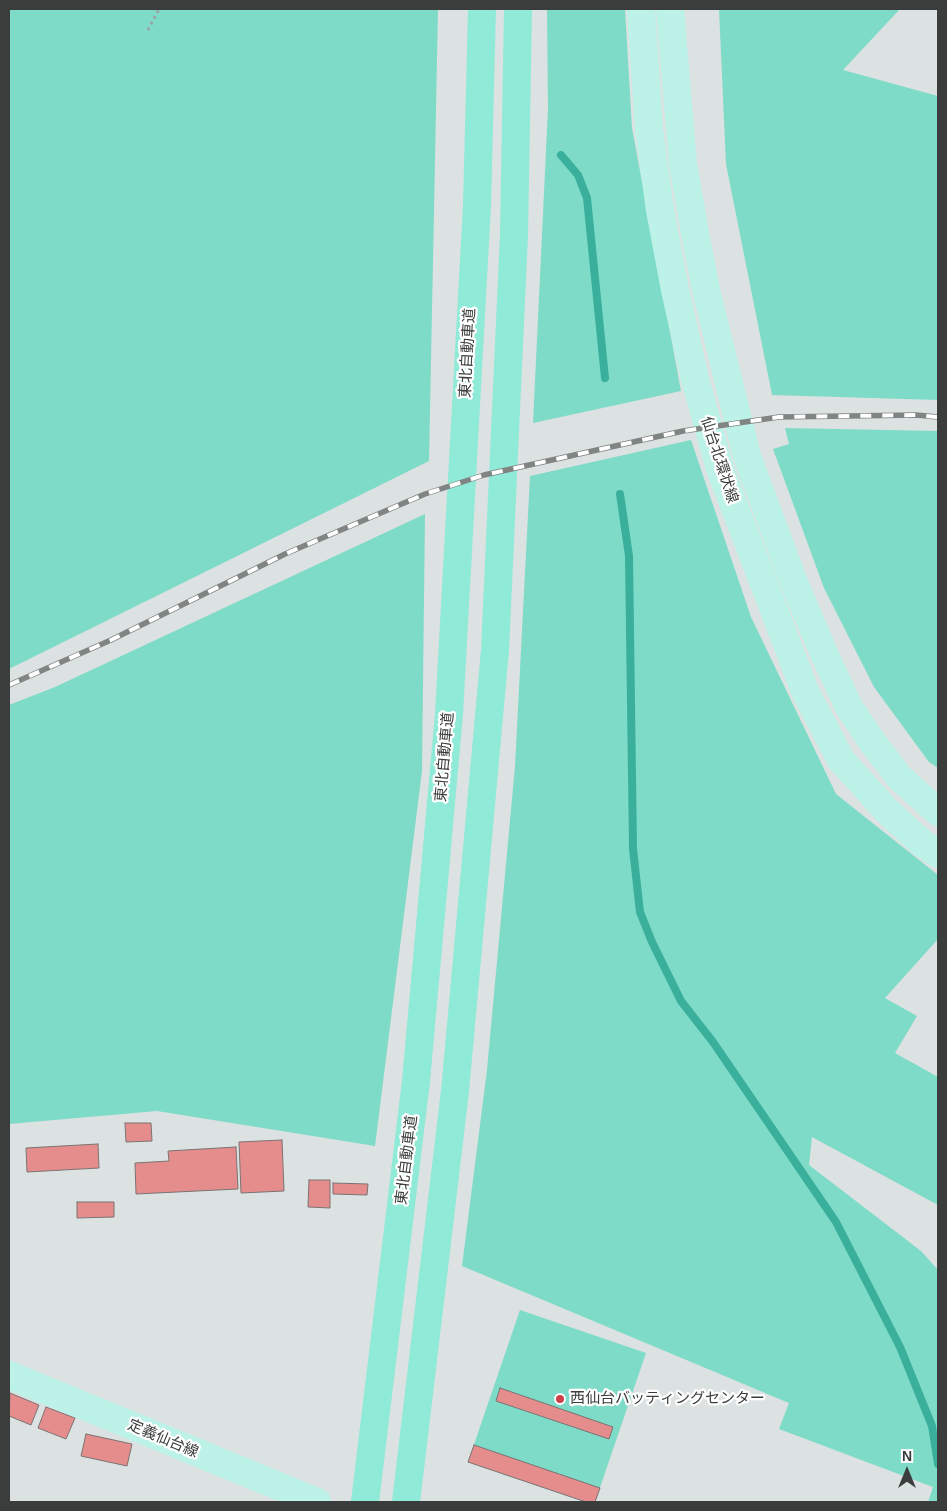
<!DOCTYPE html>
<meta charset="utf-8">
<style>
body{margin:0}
#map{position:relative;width:947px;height:1511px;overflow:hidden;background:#dbe2e1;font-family:Helvetica,sans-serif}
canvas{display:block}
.frame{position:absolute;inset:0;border:10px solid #3a3d3c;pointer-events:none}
.north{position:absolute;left:882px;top:1446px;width:50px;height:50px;-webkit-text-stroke:4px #fff;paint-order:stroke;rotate:0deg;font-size:14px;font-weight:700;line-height:20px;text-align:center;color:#3a3d3c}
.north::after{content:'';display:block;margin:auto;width:18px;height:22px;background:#3a3d3c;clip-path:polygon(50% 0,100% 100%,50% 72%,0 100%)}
</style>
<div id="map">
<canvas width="947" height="1511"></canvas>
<div class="frame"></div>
<div class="north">N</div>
</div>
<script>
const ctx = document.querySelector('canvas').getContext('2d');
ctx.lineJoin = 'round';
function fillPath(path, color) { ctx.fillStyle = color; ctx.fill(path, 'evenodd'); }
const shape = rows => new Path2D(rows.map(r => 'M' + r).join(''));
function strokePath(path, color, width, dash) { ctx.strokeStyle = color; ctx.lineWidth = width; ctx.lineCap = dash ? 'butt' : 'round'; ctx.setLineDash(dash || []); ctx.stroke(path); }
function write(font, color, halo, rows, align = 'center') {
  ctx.font = font + ' Helvetica,"Noto Sans JP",sans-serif'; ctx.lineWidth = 4.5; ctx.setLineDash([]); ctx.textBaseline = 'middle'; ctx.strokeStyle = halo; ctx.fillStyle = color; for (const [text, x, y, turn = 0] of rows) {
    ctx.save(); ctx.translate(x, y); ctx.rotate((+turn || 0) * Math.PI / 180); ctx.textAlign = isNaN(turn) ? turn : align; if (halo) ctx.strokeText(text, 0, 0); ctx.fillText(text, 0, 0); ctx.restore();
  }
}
fillPath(shape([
 [9,9,438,9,429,461,9,669],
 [547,9,625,9,632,128,681,391,533,423,548,109],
 [719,9,900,9,843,70,938,96,938,400,772,395,726,164],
 [785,428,938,431,938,768,929,762,874,687,824,588,773,449,789,444],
 [691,440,751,617,836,794,938,875,938,939,885,998,917,1016,895,1053,938,1077,938,1205,812,1137,809,1165,921,1251,938,1270,938,1502,928,1502,933,1487,779,1429,789,1403,462,1266,487,1070,515,766,530,476],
 [425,514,422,771,375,1146,157,1111,9,1124,9,705,55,687],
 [520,1310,646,1353,595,1502,586,1502,468,1462]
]), '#7edbc8');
strokePath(shape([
 [561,155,578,175,587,198,605,378],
 [620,494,629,556,633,849,640,912,652,942,681,1001,713,1042,836,1222,900,1347,932,1426,938,1464]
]), '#3ab09c', 8);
const building = shape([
 [125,1123,151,1123,152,1141,126,1142,125,1123],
 [282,1140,284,1191,241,1193,239,1142,282,1140],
 [98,1144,99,1168,27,1172,26,1148,98,1144],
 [236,1147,238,1189,136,1194,135,1163,169,1161,168,1151,236,1147],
 [309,1180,330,1180,330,1208,308,1207,309,1180],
 [333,1183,368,1184,367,1195,333,1194,333,1183],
 [77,1202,114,1202,114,1217,77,1218,77,1202],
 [500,1388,613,1427,609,1439,496,1401,500,1388],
 [10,1393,39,1405,31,1425,9,1416,10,1393],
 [46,1407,75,1418,66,1439,38,1428,46,1407],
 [86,1434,132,1444,127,1466,81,1456,86,1434],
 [474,1445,600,1488,595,1502,586,1502,468,1462,474,1445]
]);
fillPath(building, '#e58d8c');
strokePath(building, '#7a7373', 1);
strokePath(shape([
 [148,30,159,9]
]), '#9da2a1', 3, [2.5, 4]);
strokePath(shape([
 [641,9,649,130,660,210,675,290,695,379,720,469,805,691,841,760,886,810,922,843,938,854],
 [670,9,683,164,695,233,706,290,747,456,793,580,825,656,849,707,873,743,900,778,938,812],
 [9,1375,317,1502]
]), '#bcf2e7', 28);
strokePath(shape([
 [365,1502,416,1081,449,714,477,206,482,9],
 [406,1502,455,1091,495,650,514,235,518,9]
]), '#8fead7', 28);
const rail = shape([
 [9,685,111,640,285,554,425,494,484,475,683,431,779,417,916,415,938,417]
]);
strokePath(rail, '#808584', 5.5);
strokePath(rail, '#fff', 4, [11]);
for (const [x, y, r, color] of [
 [560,1399,5,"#cf3f4a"]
]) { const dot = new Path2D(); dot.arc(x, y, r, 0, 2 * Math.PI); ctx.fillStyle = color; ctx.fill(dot); strokePath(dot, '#fff', 2); }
write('15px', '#3a3d3c', '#fff', [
 ["東北自動車道",468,353,-87],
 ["仙台北環状線",719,460,72],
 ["東北自動車道",445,757,-85],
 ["東北自動車道",407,1160,-83],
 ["定義仙台線",163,1439,23]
]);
write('15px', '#3a3d3c', '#fff', [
 ["西仙台バッティングセンター",570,1399]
], 'left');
</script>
